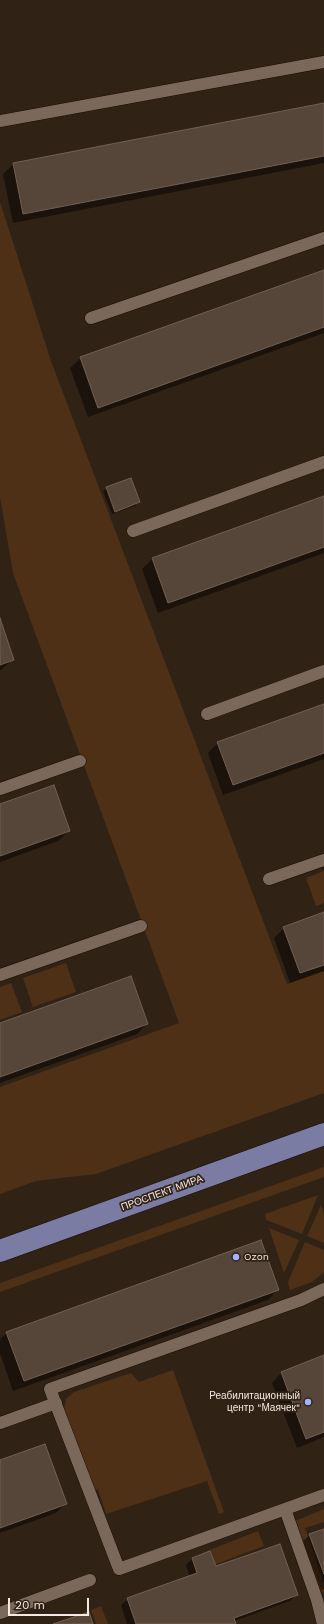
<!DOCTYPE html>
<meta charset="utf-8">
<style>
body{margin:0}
#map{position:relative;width:324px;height:1624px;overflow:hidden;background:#312216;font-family:"Work Sans",sans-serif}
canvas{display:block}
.scale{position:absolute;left:8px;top:1598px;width:81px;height:18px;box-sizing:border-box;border:2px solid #f5eae3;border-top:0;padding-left:5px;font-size:12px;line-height:14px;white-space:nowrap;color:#f5eae3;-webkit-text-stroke:3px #312216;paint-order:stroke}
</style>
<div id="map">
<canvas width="324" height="1624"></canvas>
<div class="scale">20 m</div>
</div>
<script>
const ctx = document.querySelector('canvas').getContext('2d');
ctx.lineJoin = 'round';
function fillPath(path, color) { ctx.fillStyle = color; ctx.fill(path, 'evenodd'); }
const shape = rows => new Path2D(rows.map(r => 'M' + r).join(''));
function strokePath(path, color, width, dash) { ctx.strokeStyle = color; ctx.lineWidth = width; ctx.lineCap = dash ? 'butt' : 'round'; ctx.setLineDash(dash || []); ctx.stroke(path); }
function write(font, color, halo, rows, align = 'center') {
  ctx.font = font + ' "Work Sans",sans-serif'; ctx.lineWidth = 3.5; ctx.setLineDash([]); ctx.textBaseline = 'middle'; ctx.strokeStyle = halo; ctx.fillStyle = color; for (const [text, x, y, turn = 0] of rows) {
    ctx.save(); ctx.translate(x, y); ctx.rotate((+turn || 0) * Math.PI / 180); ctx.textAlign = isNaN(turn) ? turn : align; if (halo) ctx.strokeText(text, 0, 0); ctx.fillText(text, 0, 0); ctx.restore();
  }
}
fillPath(shape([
 [0,202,51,361,287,984,324,971,324,1093,96,1174,36,1181,0,1194,0,1087,179,1023,13,573,0,497],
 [324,871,324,903,316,906,306,878],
 [66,963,76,992,33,1007,23,978],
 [11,983,22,1012,0,1020,0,987],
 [324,1167,324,1177,0,1292,0,1283],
 [318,1195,302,1234,266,1220,265,1214],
 [321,1205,324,1214,324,1243,307,1236],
 [269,1228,299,1240,284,1273],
 [305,1242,324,1250,324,1272,312,1282,290,1290,288,1282],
 [173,1370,224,1512,219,1514,207,1481,106,1514,98,1489,91,1492,64,1410,66,1399,74,1392,131,1373,139,1382],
 [324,1509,324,1522,305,1528,324,1584,324,1593,320,1589,296,1529,295,1521],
 [258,1531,264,1546,208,1567,202,1553],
 [101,1606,108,1624,96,1624,91,1610]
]), '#4e3017');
fillPath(shape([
 [324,104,324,163,13,223,3,174,14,164],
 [324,271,324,333,88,417,70,368,81,358],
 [107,488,139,502,135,506,112,514,103,491],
 [324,497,324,553,158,613,142,569,152,559],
 [0,621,13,659,0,671],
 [324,705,324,759,223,795,208,753,218,743],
 [0,805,69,831,58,841,0,862],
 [324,914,324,971,290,983,274,938,284,928],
 [147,1024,137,1034,0,1083,0,1025],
 [278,1289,268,1300,13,1391,0,1353,0,1339,7,1333],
 [324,1356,324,1437,297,1448,272,1383,281,1373],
 [0,1461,65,1504,56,1513,0,1533],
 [324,1530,324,1589,321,1590,303,1541,310,1535],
 [193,1558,215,1568,297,1595,290,1601,234,1621,235,1624,127,1624,121,1605,128,1599,190,1577,186,1565]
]), '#0007');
const building = shape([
 [324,103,324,156,23,214,13,163,324,103],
 [324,270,324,327,98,408,80,357,324,270],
 [131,478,140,502,115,512,106,487,131,478],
 [324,496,324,547,168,603,152,558,324,496],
 [0,618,14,660,0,665,0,618],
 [324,704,324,753,233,785,217,742,324,704],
 [54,785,70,831,0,856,0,804,54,785],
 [324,912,324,965,300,973,283,927,324,912],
 [131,976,148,1024,0,1077,0,1023,131,976],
 [261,1240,279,1290,24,1381,6,1332,261,1240],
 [324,1355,324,1432,306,1439,281,1372,324,1355],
 [45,1444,67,1504,0,1528,0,1460,45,1444],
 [324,1529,324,1574,309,1534,324,1529],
 [280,1544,298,1595,234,1618,236,1624,136,1624,127,1598,197,1573,192,1558,210,1551,216,1566,280,1544],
 [89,1612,93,1624,53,1624,89,1612]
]);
fillPath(building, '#564539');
strokePath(building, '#726053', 1);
const lane = shape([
 [0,121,324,62],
 [91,318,324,238],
 [133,531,324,462],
 [207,714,324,671],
 [0,789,80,761],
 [269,879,324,860],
 [0,975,141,926],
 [324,1289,301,1300,50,1389,119,1569,324,1495],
 [0,1423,56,1403],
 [285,1509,317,1600,323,1624],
 [0,1613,90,1580]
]);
const primary = shape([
 [0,1251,324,1134]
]);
strokePath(lane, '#180b03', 13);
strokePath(primary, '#180b03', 23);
strokePath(lane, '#7a685b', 12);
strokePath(primary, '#7b7ca3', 22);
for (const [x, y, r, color] of [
 [236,1257,4,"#a2b2fd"],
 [308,1402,4,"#a2b2fd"]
]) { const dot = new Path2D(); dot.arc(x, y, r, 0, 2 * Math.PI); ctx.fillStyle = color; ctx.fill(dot); strokePath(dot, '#312216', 1.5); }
write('10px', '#f5eae3', '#312216', [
 ["ПРОСПЕКТ МИРА",162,1193,-20]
]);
write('10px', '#f5eae3', '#312216', [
 ["Ozon",244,1257],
 ["Реабилитационный",300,1396,"right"],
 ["центр \"Маячек\"",300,1408,"right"]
], 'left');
</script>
